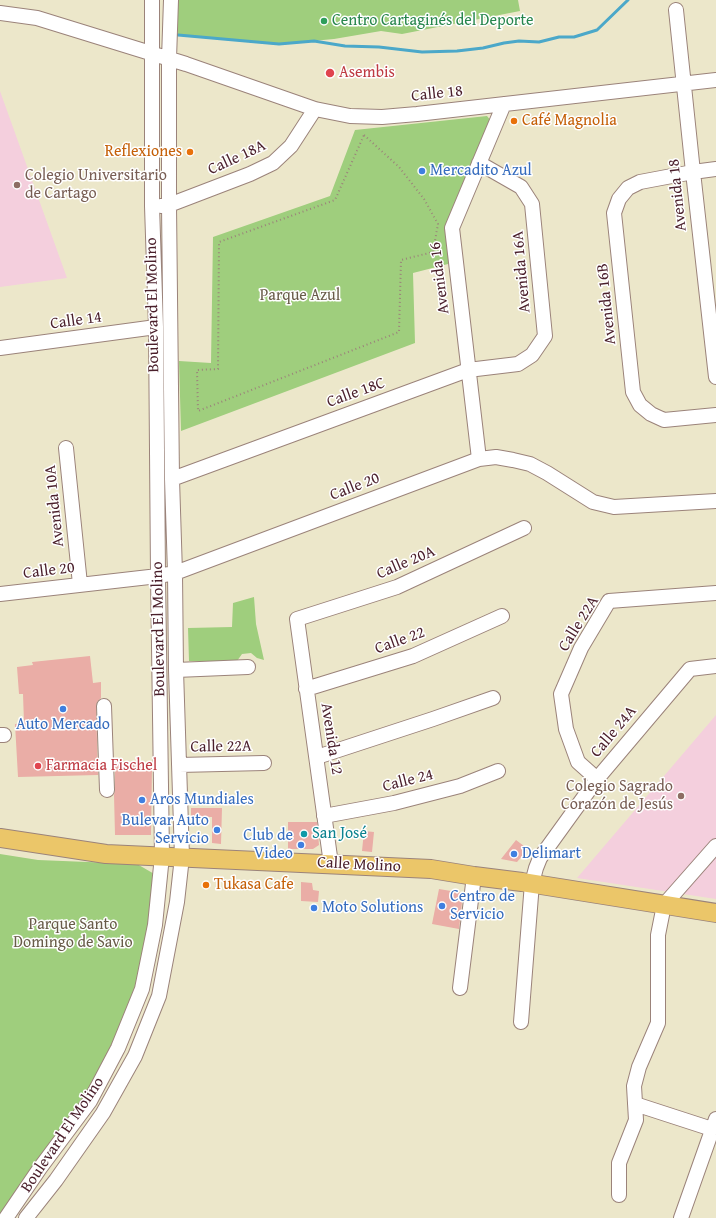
<!DOCTYPE html>
<meta charset="utf-8">
<style>
body{margin:0}
canvas{display:block;background:#ece7ca}
</style>
<canvas width="716" height="1218"></canvas>
<script>
const ctx = document.querySelector('canvas').getContext('2d');
ctx.lineJoin = 'round';
function fillPath(path, color) { ctx.fillStyle = color; ctx.fill(path, 'evenodd'); }
const shape = rows => new Path2D(rows.map(r => 'M' + r).join(''));
function strokePath(path, color, width, dash) { ctx.strokeStyle = color; ctx.lineWidth = width; ctx.lineCap = dash ? 'butt' : 'round'; ctx.setLineDash(dash || []); ctx.stroke(path); }
function write(font, color, halo, rows, align = 'center') {
  ctx.font = font + ' "Gentium Book Plus",serif'; ctx.lineWidth = 3; ctx.setLineDash([]); ctx.textBaseline = 'middle'; ctx.strokeStyle = halo; ctx.fillStyle = color; for (const [text, x, y, turn = 0] of rows) {
    ctx.save(); ctx.translate(x, y); ctx.rotate((+turn || 0) * Math.PI / 180); ctx.textAlign = isNaN(turn) ? turn : align; if (halo) ctx.strokeText(text, 0, 0); ctx.fillText(text, 0, 0); ctx.restore();
  }
}
fillPath(shape([
 [0,91,67,278,0,287],
 [716,715,716,899,577,878]
]), '#f4cfdd');
fillPath(shape([
 [177,0,518,0,520,11,402,34,381,31,334,39,279,44,178,35],
 [487,116,492,122,452,228,448,264,413,273,415,343,181,431,179,361,211,363,213,237,330,196,355,130],
 [254,597,256,624,264,660,257,658,251,653,242,654,237,661,189,661,188,628,232,627,233,603],
 [0,854,38,860,137,864,156,875,153,909,138,978,112,1048,73,1115,0,1217]
]), '#9fce7d');
strokePath(shape([
 [178,35,279,44,314,41,345,46,379,47,422,52,457,51,483,48,504,43,519,41,539,42,559,37,574,37,597,30,628,0]
]), '#4ba8c9', 3);
fillPath(shape([
 [90,656,93,683,101,682,101,698,97,702,96,706,98,775,18,777,15,724,24,723,23,694,19,694,17,667,33,665,32,662],
 [115,763,152,766,151,835,115,835,114,795,115,790],
 [191,808,222,808,221,844,212,843,212,817,191,817],
 [288,822,317,822,319,845,313,849,288,849],
 [364,831,374,832,372,852,362,851],
 [516,840,528,849,517,862,501,859],
 [301,882,312,883,313,890,319,891,318,902,301,901],
 [439,889,463,893,459,929,432,924]
]), '#eaada6');
const minor = shape([
 [676,10,693,172,716,377],
 [0,13,37,18,186,64,315,109,350,116,382,117,417,114,716,80],
 [716,169,693,172,640,182,628,188,619,199,614,213,633,392,640,405,651,414,664,420,716,415],
 [161,206,169,205,250,174,273,163,291,146,315,109],
 [0,348,156,327],
 [66,448,80,584],
 [479,459,452,228,504,104],
 [172,479,468,370,518,364,532,355,545,336,532,204,521,187,479,163],
 [0,594,158,576,175,573,479,459,496,457,513,460,530,464,547,473,593,502,614,507,716,501],
 [176,670,248,667],
 [306,689,413,656,502,616],
 [104,706,107,790],
 [0,735,4,735],
 [317,757,433,719,493,698],
 [179,765,264,763],
 [597,779,578,762,566,729,561,694,581,648,609,601,716,593],
 [324,816,394,803,460,786,498,771],
 [331,864,297,619,397,587,524,528],
 [460,988,474,876],
 [521,1022,532,883,536,868,540,858,597,779,690,669,716,666],
 [635,1104,712,1129],
 [619,1195,619,1163,636,1120,634,1086,639,1067,658,1023,658,935,664,905,716,846],
 [6,1218,40,1168,90,1101,118,1048,142,989,155,925,162,856,158,576,156,327,152,206,152,0],
 [26,1218,56,1180,103,1113,135,1056,159,996,177,902,182,857,176,670,175,573,172,479,169,205,169,59,171,0],
 [681,1218,716,1119]
]);
const major = shape([
 [0,838,106,854,431,869,474,876,522,882,716,913]
]);
strokePath(minor, '#9b837a', 16);
strokePath(major, '#9b837a', 20);
strokePath(shape([
 [364,135,399,167,424,199,438,224,433,252,401,260,399,332,198,411,197,370,218,369,219,242,335,200,364,135]
]), '#9b837a', 2, [1, 3]);
strokePath(minor, '#fff', 14);
strokePath(major, '#ebc669', 18);
for (const [x, y, r, color] of [
 [324,21,4,"#2e9e5b"],
 [330,73,5,"#e0444e"],
 [514,121,4,"#e8710a"],
 [190,152,4,"#e8710a"],
 [422,171,4,"#3f7fe0"],
 [17,185,4,"#8d6e63"],
 [63,709,4,"#3f7fe0"],
 [38,766,4,"#e0444e"],
 [681,796,4,"#8d6e63"],
 [142,800,4,"#3f7fe0"],
 [217,830,4,"#3f7fe0"],
 [304,834,4,"#0f9aa8"],
 [301,845,4,"#3f7fe0"],
 [514,854,4,"#3f7fe0"],
 [206,885,4,"#e8710a"],
 [442,906,4,"#3f7fe0"],
 [314,908,4,"#3f7fe0"]
]) { const dot = new Path2D(); dot.arc(x, y, r, 0, 2 * Math.PI); ctx.fillStyle = color; ctx.fill(dot); strokePath(dot, '#fff', 1.5); }
write('16px', '#27864d', '#fff', [
 ["Centro Cartaginés del Deporte",332,21]
], 'left');
write('16px', '#be3a42', '#fff', [
 ["Asembis",339,73],
 ["Farmacia Fischel",46,766]
], 'left');
write('16px', '#4a1f2b', '#fff', [
 ["Calle 18",437,94,-6],
 ["Calle 18A",237,158,-25],
 ["Avenida 18",678,195,-96],
 ["Avenida 16A",522,272,-95],
 ["Avenida 16",440,278,-97],
 ["Avenida 16B",607,304,-96],
 ["Boulevard El Molino",153,305,-91],
 ["Calle 14",76,321,-8],
 ["Calle 18C",356,393,-20],
 ["Calle 20",355,487,-21],
 ["Avenida 10A",55,506,-96],
 ["Calle 20A",406,563,-23],
 ["Calle 20",49,571,-7],
 ["Calle 22A",579,624,-58],
 ["Boulevard El Molino",159,629,-91],
 ["Calle 22",400,641,-20],
 ["Calle 24A",614,732,-50],
 ["Avenida 12",331,739,81],
 ["Calle 22A",221,747,-1],
 ["Calle 24",408,781,-14],
 ["Calle Molino",359,865,3],
 ["Boulevard El Molino",63,1135,-56]
]);
write('16px', '#c56008', '#fff', [
 ["Café Magnolia",522,121],
 ["Reflexiones",182,152,"right"],
 ["Tukasa Cafe",214,885]
], 'left');
write('16px', '#366cbe', '#fff', [
 ["Mercadito Azul",430,171],
 ["Auto Mercado",63,725,"center"],
 ["Aros Mundiales",150,800],
 ["Bulevar Auto",209,821,"right"],
 ["Servicio",209,839,"right"],
 ["Club de",293,836,"right"],
 ["Video",293,854,"right"],
 ["Delimart",522,854],
 ["Centro de",450,897],
 ["Servicio",450,915],
 ["Moto Solutions",322,908]
], 'left');
write('16px', '#785e54', '#fff', [
 ["Colegio Universitario",25,176],
 ["de Cartago",25,194],
 ["Colegio Sagrado",673,787,"right"],
 ["Corazón de Jesús",673,805,"right"]
], 'left');
write('16px', '#685c48', '#fff', [
 ["Parque Azul",300,296],
 ["Parque Santo",73,925],
 ["Domingo de Savio",73,943]
]);
write('16px', '#0d838f', '#fff', [
 ["San José",312,834]
], 'left');
</script>
